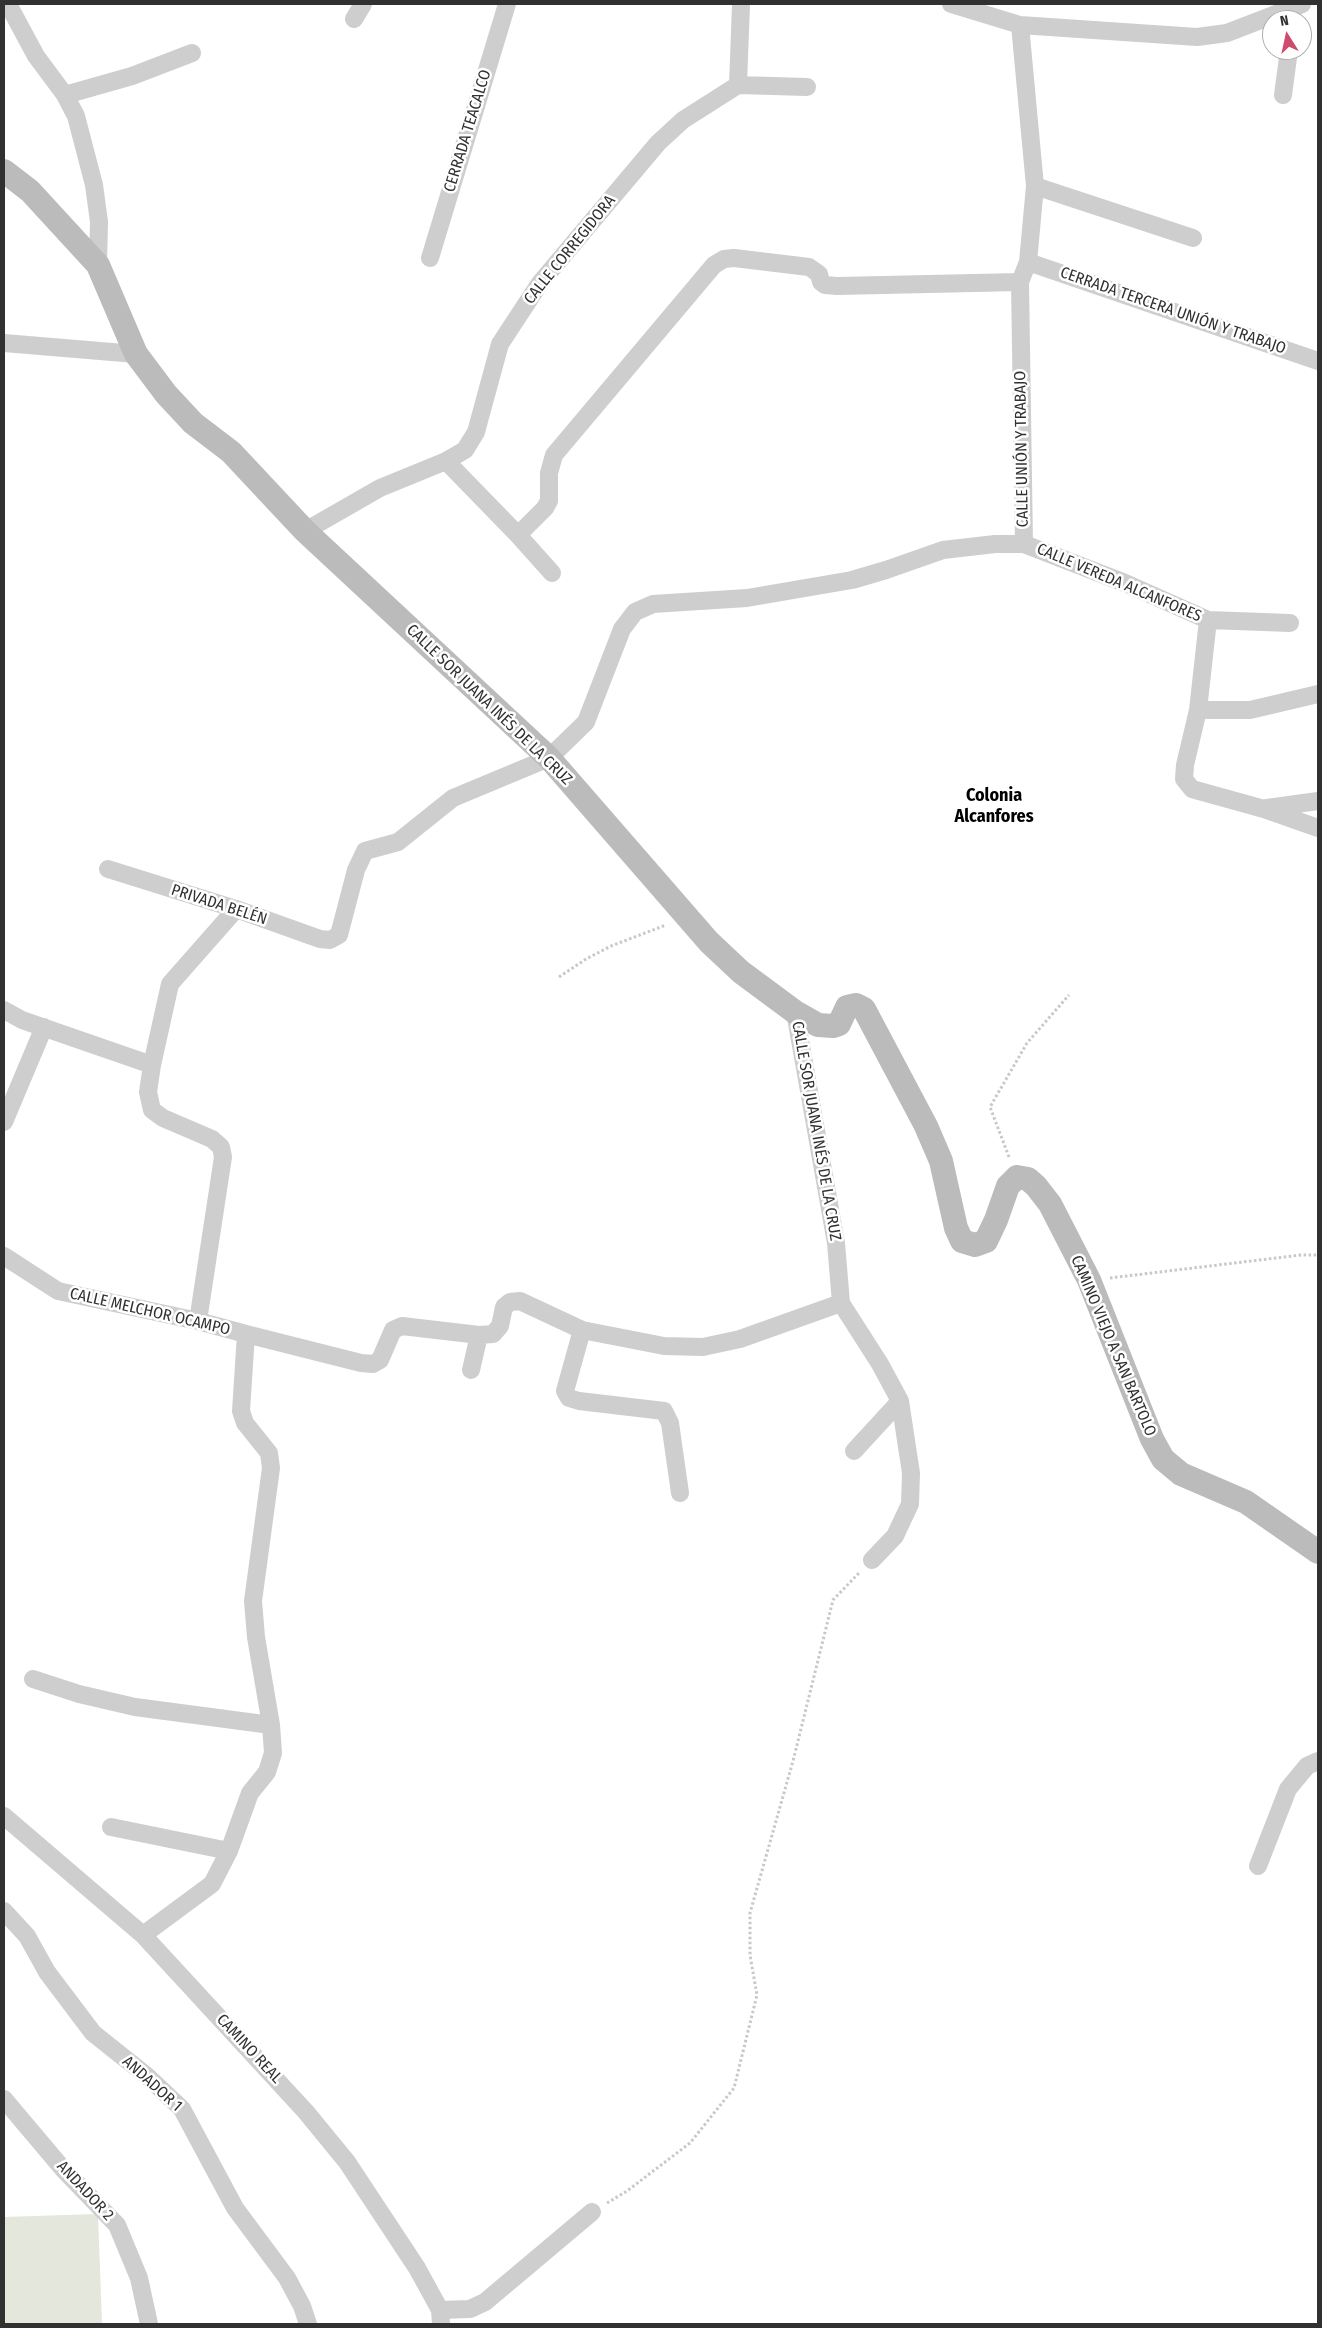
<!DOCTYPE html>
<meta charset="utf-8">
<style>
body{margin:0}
#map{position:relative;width:1322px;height:2328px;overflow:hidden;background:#fff;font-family:"Fira Sans Condensed",sans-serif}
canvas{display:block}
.frame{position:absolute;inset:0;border:5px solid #313131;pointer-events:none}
.north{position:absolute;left:1262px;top:10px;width:50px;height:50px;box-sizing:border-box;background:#fff;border:1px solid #adadad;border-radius:50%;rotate:350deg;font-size:14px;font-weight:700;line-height:20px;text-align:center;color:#313131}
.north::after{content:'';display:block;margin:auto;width:18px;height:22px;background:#d04b6b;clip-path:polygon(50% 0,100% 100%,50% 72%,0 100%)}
</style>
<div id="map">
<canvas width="1322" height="2328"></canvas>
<div class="frame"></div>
<div class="north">N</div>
</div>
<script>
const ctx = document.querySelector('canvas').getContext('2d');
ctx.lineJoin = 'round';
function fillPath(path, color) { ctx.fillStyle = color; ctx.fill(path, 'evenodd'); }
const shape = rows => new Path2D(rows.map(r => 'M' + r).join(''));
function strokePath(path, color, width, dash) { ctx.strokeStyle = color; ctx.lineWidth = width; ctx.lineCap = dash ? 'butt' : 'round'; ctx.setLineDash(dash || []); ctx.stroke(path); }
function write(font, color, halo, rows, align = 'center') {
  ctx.font = font + ' "Fira Sans Condensed",sans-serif'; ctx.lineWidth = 5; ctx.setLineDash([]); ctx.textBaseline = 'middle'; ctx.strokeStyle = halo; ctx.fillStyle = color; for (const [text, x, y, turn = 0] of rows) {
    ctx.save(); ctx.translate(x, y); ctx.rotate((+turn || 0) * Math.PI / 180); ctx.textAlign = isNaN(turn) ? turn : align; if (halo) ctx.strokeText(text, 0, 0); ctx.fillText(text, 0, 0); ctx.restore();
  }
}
fillPath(shape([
 [98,2214,102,2324,4,2324,4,2217]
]), '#e3e7dc');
strokePath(shape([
 [559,977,586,959,611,946,666,925],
 [1009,1157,990,1107,1027,1043,1069,995],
 [1110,1278,1301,1255,1318,1255],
 [607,2203,627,2191,690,2143,734,2088,757,1995,750,1955,750,1913,793,1761,833,1600,859,1573]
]), '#c8c8c8', 3, [2.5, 2.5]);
strokePath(shape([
 [8,4,36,56,65,95,76,116,94,185,99,222,98,265],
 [951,4,1020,25,1197,37,1227,33,1302,4],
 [354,19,363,4],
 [738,85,741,4],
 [738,85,807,87],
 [65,95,132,76,192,53],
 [1283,95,1289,50],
 [1035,186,1193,238],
 [430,258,507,4],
 [1028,262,1318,361],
 [4,343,136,354],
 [446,461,518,535],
 [305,531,380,488,446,461,465,450,476,432,500,344,540,283,658,143,683,120,738,85],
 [1024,544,1125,583,1208,620,1290,623],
 [552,573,518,535,545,508,549,501,549,473,554,455,714,265,724,259,734,258,809,267,819,274,821,282,825,285,837,286,1020,282],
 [1208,620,1198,710,1185,765,1184,779,1192,789,1264,809,1318,828],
 [1198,710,1250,710,1318,694],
 [1267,808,1318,801],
 [108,869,236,909,320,939,330,940,339,935,356,870,365,851,398,842,453,798,549,758,586,722,622,629,635,612,653,604,747,598,852,580,886,570,943,550,995,544,1024,544,1020,282,1028,262,1035,186,1020,25],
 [4,1010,22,1020,152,1065],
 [795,1012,836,1243,841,1303,880,1364,900,1401,911,1473,910,1504,895,1536,872,1560],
 [4,1122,44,1027],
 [4,1256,58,1291,198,1321,246,1334,241,1411,245,1423,269,1453,271,1468,253,1601,256,1637,271,1725,273,1753,267,1772,250,1793,229,1851,212,1884,143,1935],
 [198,1321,223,1157,221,1147,212,1139,163,1118,152,1110,148,1092,152,1065,170,984,236,909],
 [582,1330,565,1391,569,1398,579,1401,664,1411,670,1423,680,1493],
 [246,1334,361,1363,373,1364,380,1360,393,1330,402,1326,479,1335,493,1334,500,1326,504,1307,510,1302,520,1301,582,1330,664,1346,703,1347,740,1339,841,1303],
 [471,1370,479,1335],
 [854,1451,900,1401],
 [33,1679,79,1694,135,1707,271,1725],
 [4,1816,143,1935,306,2112,347,2162,417,2268,440,2310,441,2324],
 [111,1827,229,1851],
 [1258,1866,1288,1789,1307,1766,1318,1761],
 [4,1911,27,1936,47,1972,93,2033,147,2076,182,2109,235,2208,287,2278,302,2306,308,2324],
 [4,2099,63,2169,117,2225,139,2278,149,2324],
 [440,2310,470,2309,485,2302,592,2212]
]), '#cecece', 18);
strokePath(shape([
 [4,171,30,191,98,265,136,354,166,394,193,423,231,452,305,531,549,758,709,942,741,972,795,1012,818,1025,833,1026,839,1024,847,1007,856,1005,864,1009,926,1126,941,1161,956,1228,962,1241,975,1245,986,1241,996,1220,1008,1186,1017,1177,1028,1179,1036,1186,1050,1204,1089,1280,1152,1439,1163,1459,1181,1474,1246,1502,1318,1552]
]), '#bbb', 24);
write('16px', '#313131', '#fff', [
 ["CERRADA TEACALCO",468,131,-73],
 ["CALLE CORREGIDORA",570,250,-51],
 ["CERRADA TERCERA UNIÓN Y TRABAJO",1173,311,19],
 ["CALLE UNIÓN Y TRABAJO",1022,449,-91],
 ["CALLE VEREDA ALCANFORES",1119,583,23],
 ["CALLE SOR JUANA INÉS DE LA CRUZ",489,705,44],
 ["PRIVADA BELÉN",219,905,18],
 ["CALLE SOR JUANA INÉS DE LA CRUZ",816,1131,80],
 ["CALLE MELCHOR OCAMPO",150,1312,13],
 ["CAMINO VIEJO A SAN BARTOLO",1113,1346,67],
 ["CAMINO REAL",249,2049,47],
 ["ANDADOR 1",152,2084,42],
 ["ANDADOR 2",85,2191,47]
]);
write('bold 18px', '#000', '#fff', [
 ["Colonia",994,796],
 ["Alcanfores",994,817]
]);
</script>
